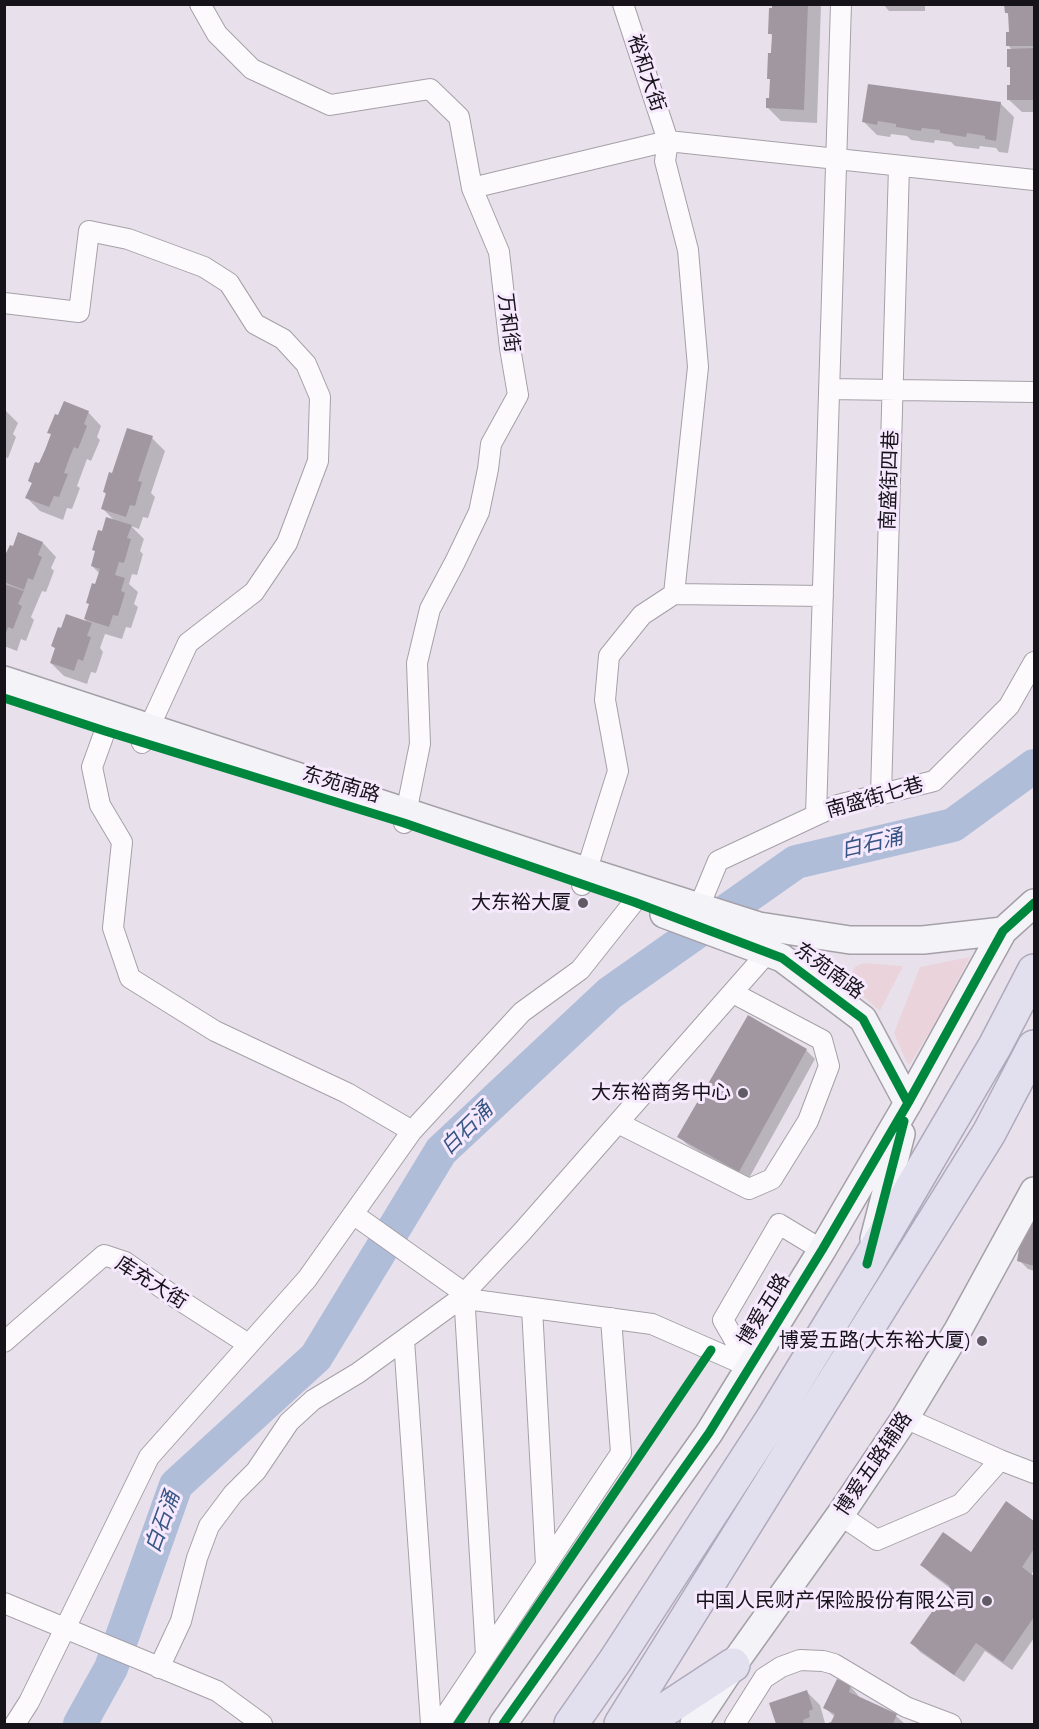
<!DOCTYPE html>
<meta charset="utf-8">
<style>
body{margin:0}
#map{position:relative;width:1039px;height:1729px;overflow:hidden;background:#e8e1ec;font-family:"Zilla Slab",serif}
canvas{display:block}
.frame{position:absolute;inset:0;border:6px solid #17131a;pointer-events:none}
</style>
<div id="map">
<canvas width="1039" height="1729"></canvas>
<div class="frame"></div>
</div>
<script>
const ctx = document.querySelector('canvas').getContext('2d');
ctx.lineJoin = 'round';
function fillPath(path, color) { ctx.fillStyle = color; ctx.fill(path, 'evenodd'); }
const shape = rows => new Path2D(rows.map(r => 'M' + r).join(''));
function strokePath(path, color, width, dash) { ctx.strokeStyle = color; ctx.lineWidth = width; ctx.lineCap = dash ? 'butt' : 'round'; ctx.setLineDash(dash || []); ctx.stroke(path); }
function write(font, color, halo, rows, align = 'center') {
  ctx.font = font + ' "Zilla Slab","Noto Sans SC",serif'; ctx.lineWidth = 6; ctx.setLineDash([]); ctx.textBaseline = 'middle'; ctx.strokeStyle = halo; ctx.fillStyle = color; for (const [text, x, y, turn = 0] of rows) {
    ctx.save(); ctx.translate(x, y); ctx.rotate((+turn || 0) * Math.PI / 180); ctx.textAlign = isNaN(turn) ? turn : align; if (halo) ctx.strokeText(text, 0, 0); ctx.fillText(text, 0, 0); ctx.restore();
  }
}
fillPath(shape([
 [970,957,934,1025,910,1064,907,1063,894,1033,920,967],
 [863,963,903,966,880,1011,858,992,850,982,850,976,855,967]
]), '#ead3db');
fillPath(shape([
 [774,4,821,4,817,123,781,121,768,108,771,99,772,81,768,78,773,36,770,33],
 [883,4,925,4,925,11,889,11],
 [1006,4,1034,4,1034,112,1022,112,1008,99,1012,87,1012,69,1008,66,1012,50,1008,45,1010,33,1010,16,1006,12],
 [869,86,1001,104,1014,117,1008,153,999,152,996,148,980,146,979,149,955,146,951,142,935,140,934,143,911,140,907,136,891,134,890,137,877,135,864,122],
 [4,409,18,423,13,434,16,437,8,458,4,457],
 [88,412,101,426,97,437,100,440,91,461,87,459,77,486,80,488,72,509,67,508,63,520,40,511,27,498,33,484,29,481,40,465,52,436,49,432],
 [152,438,165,451,151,493,155,497,148,518,143,517,139,529,131,526,144,539,140,551,143,554,137,575,132,574,129,584,138,592,134,604,138,607,131,628,126,627,122,639,105,634,100,648,103,652,96,673,91,672,87,684,64,676,51,663,56,649,53,646,85,622,100,574,92,566,103,533,116,522,103,509,107,495,104,492,113,475],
 [19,534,43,543,56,557,51,568,54,571,46,592,42,591,31,617,34,620,26,641,21,639,17,651,4,646,4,571],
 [806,1050,815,1059,748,1180,688,1145,679,1137],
 [1034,1220,1034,1271,1028,1269,1019,1260,1022,1239],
 [1006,1503,1034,1523,1034,1570,1031,1575,1034,1578,1034,1638,1012,1670,985,1651,964,1682,920,1652,912,1643,950,1588,931,1574,922,1565,971,1554],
 [838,1681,851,1687,863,1701,896,1716,905,1724,829,1724,832,1723,835,1717,825,1708],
 [807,1692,820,1705,825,1723,821,1724,778,1724,771,1704]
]), '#0003');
strokePath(shape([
 [80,1724,111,1668,176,1485,316,1357,441,1151,610,993,796,862,953,825,1034,766]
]), '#b0bdd9', 34);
fillPath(shape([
 [772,4,808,4,804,110,766,108,766,98,769,98,770,79,767,79,768,53,771,53,772,34,768,34,769,8,772,8],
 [1004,4,1034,4,1034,46,1006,46,1006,32,1009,32,1008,13,1005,13],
 [1034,48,1034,100,1007,100,1007,85,1010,85,1010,67,1007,67,1007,49],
 [868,84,1001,102,996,141,985,139,985,136,967,133,966,137,940,133,940,130,922,128,921,131,896,127,896,124,878,121,877,125,862,122],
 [64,401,89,411,84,424,87,426,78,449,74,447,69,459,64,473,68,474,59,497,54,496,49,507,25,498,32,483,28,481,35,462,39,463,45,450,51,434,47,433,55,414,58,415],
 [127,428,153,436,138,481,142,482,135,506,130,505,126,517,101,509,106,493,103,492,109,472,112,473],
 [106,517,132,525,127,538,131,539,124,563,119,562,115,575,125,578,121,591,125,593,118,616,113,615,109,627,84,619,89,604,86,603,92,583,95,584,100,569,91,566,95,551,92,550,98,530,102,531],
 [18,532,43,542,38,555,42,557,33,580,28,578,24,590,4,582,4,557,10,545,13,546],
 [4,584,24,591,18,604,22,606,13,629,8,627,5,636],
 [66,614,92,623,87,636,91,637,83,661,78,659,74,671,50,663,55,648,51,646,58,627,61,628],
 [748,1015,807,1049,739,1172,677,1137],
 [1034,1217,1034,1266,1017,1261,1021,1238],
 [1006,1501,1034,1521,1034,1549,1022,1567,1034,1576,1034,1617,1003,1662,976,1643,954,1675,910,1643,950,1586,920,1565,943,1532,971,1552],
 [837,1679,851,1685,849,1692,897,1714,893,1724,825,1724,831,1722,835,1714,823,1708],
 [807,1690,813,1709,809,1711,810,1717,803,1720,804,1724,776,1724,769,1703]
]), '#a197a1');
const street = shape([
 [200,4,217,34,252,69,330,105,430,89,459,117,472,188,499,252,510,348,518,395,491,444,488,469,479,512,455,562,430,609,417,663,420,744,404,823],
 [623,4,668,141,665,161,688,250,698,367,674,594],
 [472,188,668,141,1034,180],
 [4,303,79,312,89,231,128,239,204,267,229,283,255,324,283,339,306,364,320,397,318,461,287,543,254,592,188,643,142,743],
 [829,389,1034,392],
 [105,731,92,767,100,805,122,842,113,928,130,978,215,1031,347,1093,412,1131],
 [881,794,899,166],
 [816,815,841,4],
 [582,885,618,771,605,700,609,656,642,615,674,594,823,596],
 [699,907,718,861,838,805,934,781,1009,706,1034,662],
 [618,1123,749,1189,772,1179,808,1121,829,1066,822,1040,733,993],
 [353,1214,474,1300,652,1324,750,1367],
 [464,1293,486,1655],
 [532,1308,546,1565],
 [404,1340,431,1724],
 [4,1342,104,1255,125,1262,175,1297,248,1344],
 [750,1367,723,1320,779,1224,822,1250],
 [905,1418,1000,1460,1034,1473],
 [840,1515,877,1540,961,1504,1000,1460],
 [4,1603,217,1691,262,1724],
 [159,1668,181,1621,197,1558,209,1526,233,1494,256,1471,289,1422,313,1400,358,1373,457,1301,521,1233,768,952],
 [15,1724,29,1702,149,1457,307,1279,412,1131,522,1012,580,970,634,902],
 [440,1724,621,1453,611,1318],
 [735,1724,764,1678,781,1667,800,1660,823,1661,834,1664,906,1707,951,1724]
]);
const secondary = shape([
 [4,680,586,871,759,926,850,940,923,940,1003,931],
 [664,914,782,958,863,1019,908,1103],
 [874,1239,901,1134],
 [503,1724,709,1433,822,1250,908,1103,1003,931,1034,903],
 [694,1724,733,1665,840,1515,905,1418,958,1330,1034,1191]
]);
const highway = shape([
 [571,1724,615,1661,773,1418,867,1264,995,1046,1034,971],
 [621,1724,989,1133,1034,1047],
 [643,1724,733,1665]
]);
strokePath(street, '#a5a0a8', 22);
strokePath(secondary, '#a5a0a8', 30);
strokePath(highway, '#aea9bb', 36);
strokePath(street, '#fcfafc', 20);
strokePath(secondary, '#f4f3f8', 27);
strokePath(highway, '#e2e0ee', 33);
strokePath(shape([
 [4,698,105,731,404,823,634,902,782,958,863,1019,908,1103],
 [867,1264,904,1121],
 [458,1724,711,1350],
 [503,1724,709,1433,822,1250,908,1103,1003,931,1034,903]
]), '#00873e', 9);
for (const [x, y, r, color] of [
 [583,903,6,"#605b64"],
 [743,1093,6,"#605b64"],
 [982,1341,6,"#605b64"],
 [987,1601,6,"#605b64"]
]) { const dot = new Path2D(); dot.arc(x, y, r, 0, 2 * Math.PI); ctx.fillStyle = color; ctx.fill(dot); strokePath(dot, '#f6e9fe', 2); }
write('20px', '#17131a', '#f6e9fe', [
 ["裕和大街",646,73,72],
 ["万和街",508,323,83],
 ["南盛街四巷",890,480,-88],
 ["东苑南路",341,785,17],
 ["南盛街七巷",875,798,-16],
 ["东苑南路",829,971,36],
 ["库充大街",151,1283,32],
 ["博爱五路",764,1310,-59],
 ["博爱五路辅路",874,1464,-56]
]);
write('20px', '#17131a', '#f6e9fe', [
 ["大东裕大厦",571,903],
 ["大东裕商务中心",731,1093],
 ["博爱五路(大东裕大厦)",970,1341],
 ["中国人民财产保险股份有限公司",975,1601]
], 'right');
write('italic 21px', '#385685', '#f6e9fe', [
 ["白石涌",872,844,-13],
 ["白石涌",467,1129,-45],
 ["白石涌",163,1522,-70]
]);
</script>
